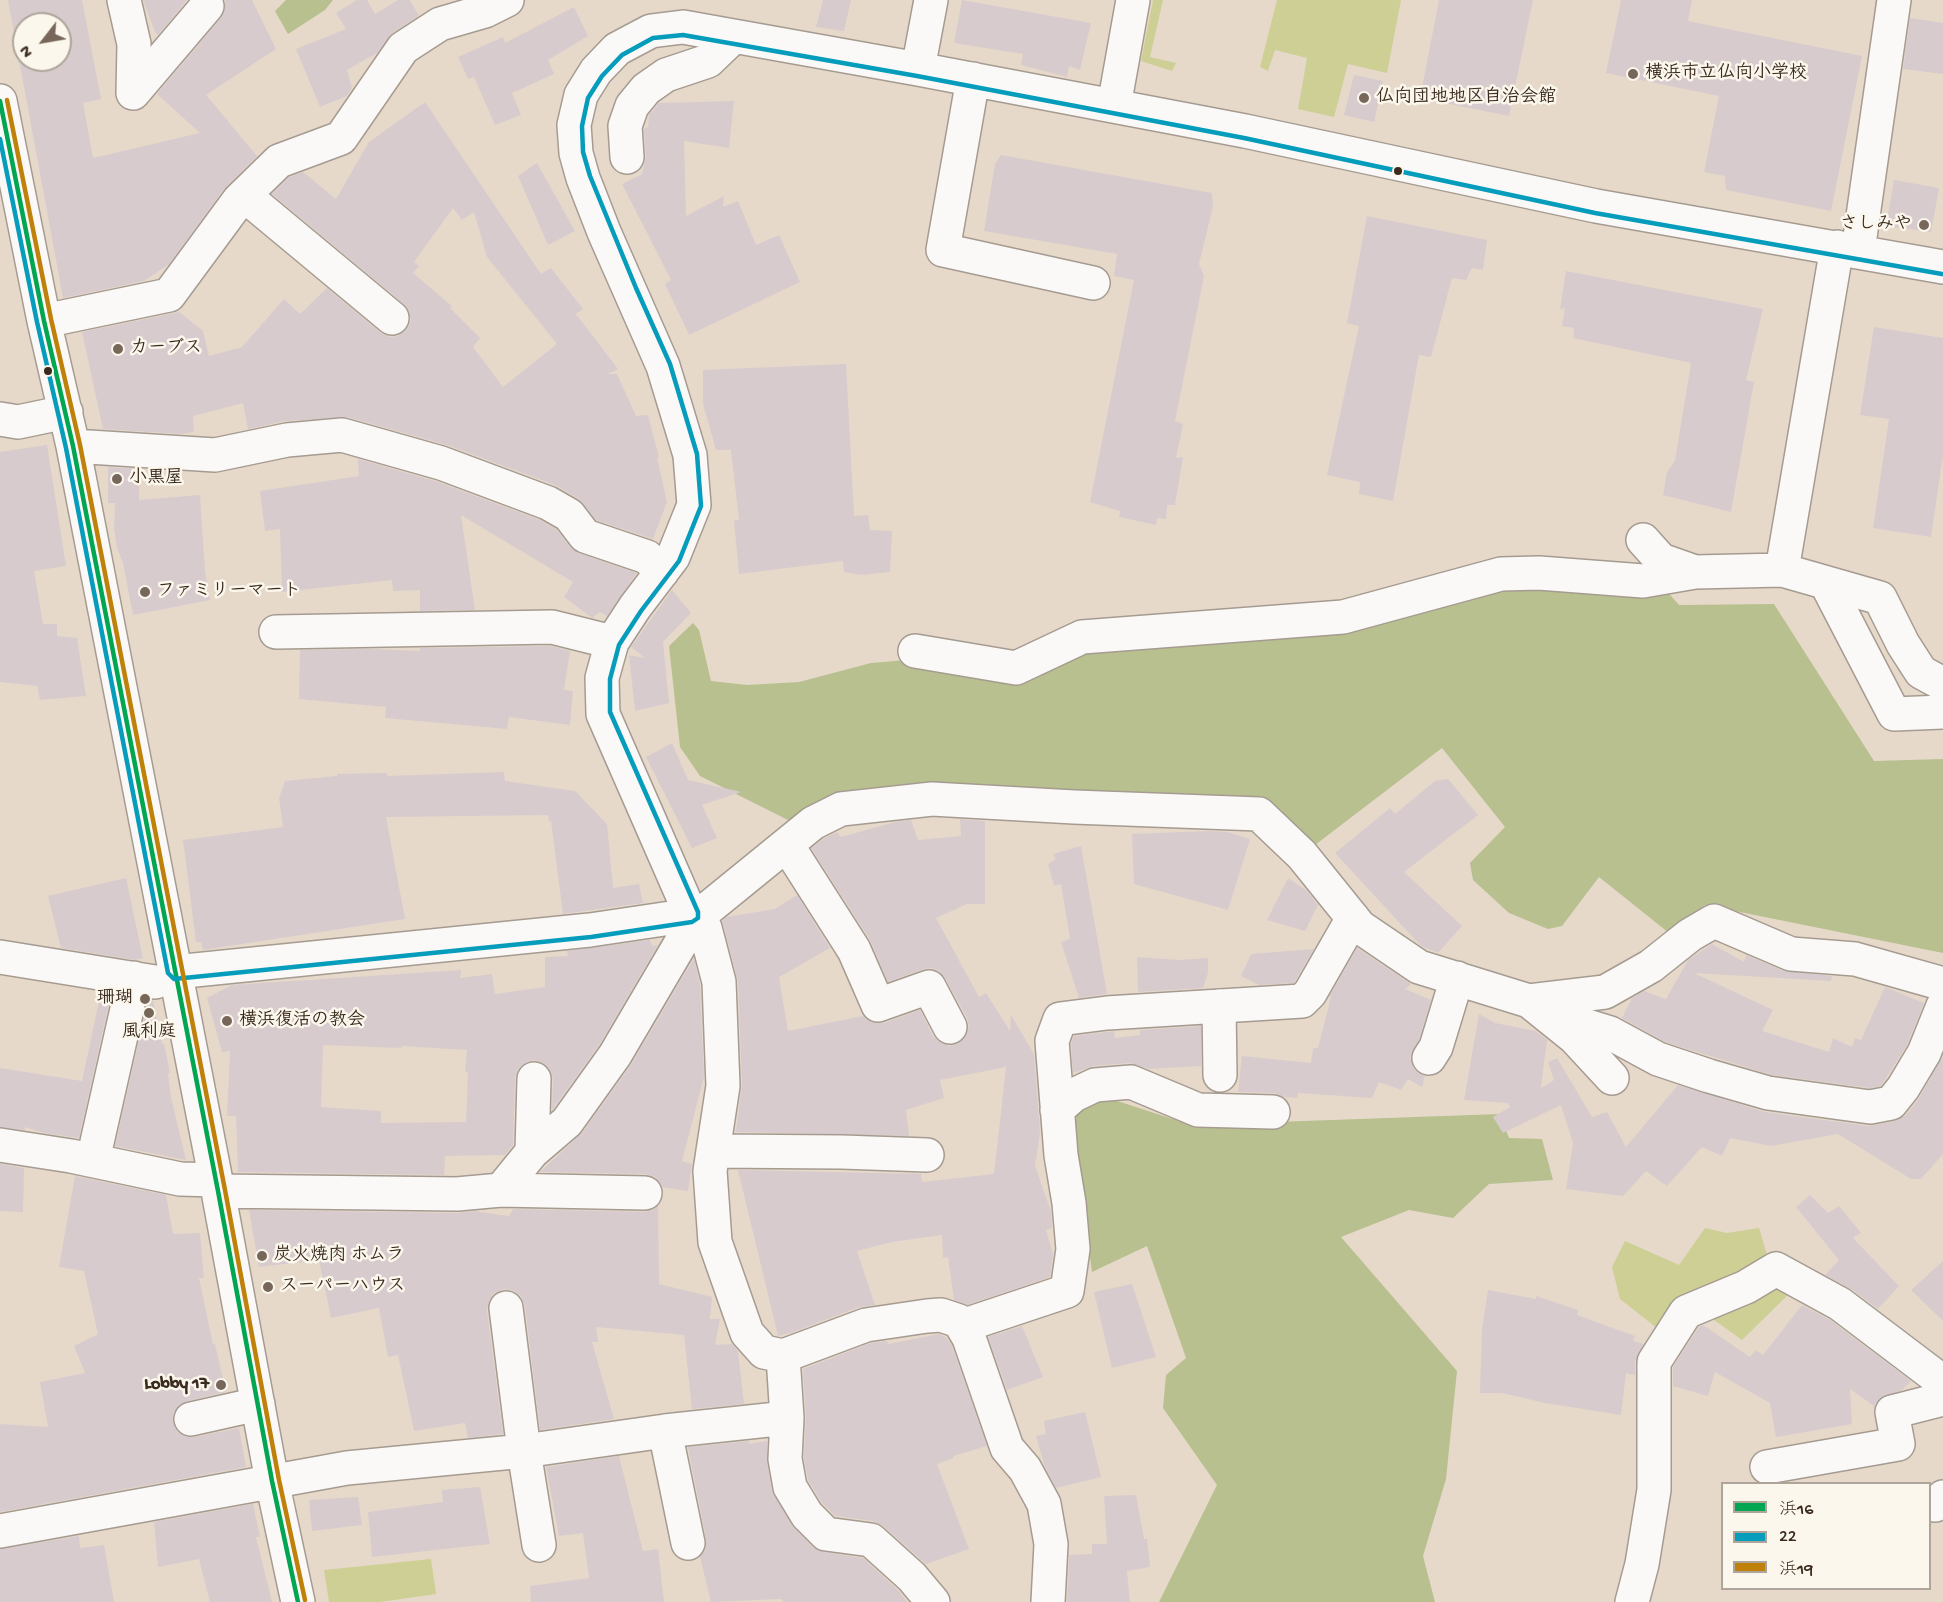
<!DOCTYPE html>
<meta charset="utf-8">
<style>
body{margin:0}
#map{position:relative;width:1943px;height:1602px;overflow:hidden;background:#e6d9ca;font-family:"Gochi Hand","Klee One",sans-serif}
canvas{display:block}
.legend{position:absolute;left:1721px;top:1482px;width:210px;height:108px;box-sizing:border-box;background:#fbf7ec;border:2px solid #aea59a;margin:0;padding:8px 10px;list-style:none;font-size:18px;color:#3b2a1e}
.legend li{display:flex;align-items:center;gap:12px;height:30px}
.legend b{width:30px;border:2px solid #aea59a}
.north{position:absolute;left:12px;top:12px;width:60px;height:60px;box-sizing:border-box;background:#fbf7ec;border:2px solid #aea59a;border-radius:50%;rotate:239deg;font-size:16px;font-weight:700;line-height:24px;text-align:center;color:#3b2a1e}
.north::after{content:'';display:block;margin:auto;width:21px;height:27px;background:#77675a;clip-path:polygon(50% 0,100% 100%,50% 72%,0 100%)}
</style>
<div id="map">
<canvas width="1943" height="1602"></canvas>
<ul class="legend">
<li><b style="height:8px;background:#00a651"></b>浜16</li>
<li><b style="height:8px;background:#069cbc"></b>22</li>
<li><b style="height:8px;background:#bf8109"></b>浜19</li>
</ul>
<div class="north">N</div>
</div>
<script>
const ctx = document.querySelector('canvas').getContext('2d');
ctx.lineJoin = 'round';
function fillPath(path, color) { ctx.fillStyle = color; ctx.fill(path, 'evenodd'); }
const shape = rows => new Path2D(rows.map(r => 'M' + r).join(''));
function strokePath(path, color, width, dash) { ctx.strokeStyle = color; ctx.lineWidth = width; ctx.lineCap = dash ? 'butt' : 'round'; ctx.setLineDash(dash || []); ctx.stroke(path); }
function write(font, color, halo, rows, align = 'center') {
  ctx.font = font + ' "Gochi Hand","Klee One",sans-serif'; ctx.lineWidth = 5; ctx.setLineDash([]); ctx.textBaseline = 'middle'; ctx.strokeStyle = halo; ctx.fillStyle = color; for (const [text, x, y, turn = 0] of rows) {
    ctx.save(); ctx.translate(x, y); ctx.rotate((+turn || 0) * Math.PI / 180); ctx.textAlign = isNaN(turn) ? turn : align; if (halo) ctx.strokeText(text, 0, 0); ctx.fillText(text, 0, 0); ctx.restore();
  }
}
fillPath(shape([
 [1153,0,1163,0,1150,57,1176,63,1172,71,1141,61],
 [1277,0,1401,0,1387,73,1348,64,1334,117,1298,109,1307,58,1275,50,1268,71,1260,67],
 [1705,1228,1727,1233,1759,1228,1770,1265,1793,1290,1742,1340,1689,1302,1662,1332,1620,1299,1612,1267,1625,1241,1679,1265],
 [431,1559,436,1594,380,1602,329,1602,324,1570]
]), '#cdcf95');
fillPath(shape([
 [286,0,333,0,325,10,288,34,275,11],
 [1504,582,1664,588,1679,605,1774,604,1874,761,1943,759,1943,953,1705,905,1669,933,1599,877,1562,926,1548,929,1509,913,1473,880,1470,863,1505,827,1442,748,1315,845,1262,798,928,787,792,822,700,776,680,747,669,646,693,623,699,630,711,681,747,685,799,682,871,663,1084,645],
 [1099,1095,1191,1125,1500,1114,1509,1138,1542,1139,1553,1180,1489,1184,1453,1218,1409,1210,1341,1237,1457,1371,1446,1479,1423,1556,1435,1602,1159,1602,1217,1485,1163,1408,1166,1375,1186,1358,1147,1246,1092,1272,1071,1113]
]), '#b8c08f');
fillPath(shape([
 [8,0,82,0,101,99,83,103,93,158,200,133,157,94,221,18,225,10,225,0,252,0,276,49,206,95,257,156,224,189,169,264,144,281,63,298],
 [24,24,60,24,60,60,24,60],
 [143,0,187,0,158,35,155,32],
 [357,0,367,0,375,14,398,0,410,0,419,16,392,33,377,53,347,70,352,88,347,96,320,107,296,49,346,29,336,13],
 [823,0,851,0,844,31,816,27],
 [962,0,1091,23,1080,70,1069,66,1067,77,1021,65,1023,54,954,43],
 [1439,0,1533,0,1509,116,1420,98],
 [1621,0,1692,0,1688,21,1862,56,1831,211,1726,190,1725,176,1704,172,1719,96,1606,73],
 [574,7,588,36,548,60,554,74,512,93,521,115,495,125,474,77,468,79,458,57,503,37,505,43],
 [1910,18,1943,23,1943,74,1903,69],
 [1354,75,1383,81,1374,122,1344,115],
 [734,101,729,148,684,141,686,216,724,196,723,207,738,201,756,245,779,235,800,282,689,335,665,284,671,280,622,184,642,174,646,156,644,129,648,127,649,115,659,103],
 [425,102,541,274,551,268,583,309,576,314,618,369,607,374,617,374,636,416,648,415,659,457,657,457,667,502,653,539,596,520,579,499,555,485,447,445,347,417,285,421,248,429,243,403,193,416,194,432,180,434,103,429,82,332,179,312,203,331,209,356,242,347,284,299,300,314,327,288,381,333,389,337,398,336,406,330,411,321,409,311,404,304,272,194,289,177,303,172,336,199,369,142],
 [453,208,462,220,474,212,487,257,557,344,503,387,473,347,480,338,450,308,452,306,413,273,419,266,414,262],
 [1001,155,1212,193,1213,206,1199,264,1204,276,1175,421,1183,424,1176,458,1183,457,1175,505,1167,505,1166,519,1157,518,1156,525,1119,517,1120,511,1090,502,1134,280,1114,276,1117,254,984,231,995,164],
 [537,163,575,231,548,245,518,176],
 [1894,180,1939,188,1931,232,1886,226],
 [1367,216,1487,240,1483,270,1472,268,1466,280,1452,278,1431,357,1419,355,1393,501,1359,494,1360,482,1327,475,1359,326,1347,323],
 [1566,271,1763,309,1746,380,1754,382,1731,512,1663,495,1667,472,1675,461,1691,363,1573,338,1574,328,1562,326,1565,308,1560,309],
 [1874,327,1943,338,1943,455,1931,537,1873,528,1889,419,1860,415],
 [846,364,854,516,868,515,870,530,892,531,890,572,861,575,844,572,843,561,739,574,734,520,739,520,731,450,716,450,703,404,703,370],
 [47,445,66,566,34,571,43,624,57,624,57,636,77,638,86,696,40,700,37,686,0,682,0,452],
 [358,459,435,481,540,520,556,529,570,547,578,553,637,573,607,616,600,612,592,618,564,597,573,582,461,515,475,610,420,611,420,590,393,591,392,580,282,592,280,529,265,531,260,491,359,476],
 [108,467,139,469,139,500,200,495,205,571,210,600,133,615,123,563,117,548,114,529,115,503,108,503],
 [672,590,691,613,663,642,669,703,635,711,629,655,645,658,631,647],
 [550,646,570,651,564,690,573,691,570,725,509,717,507,729,385,718,386,707,299,699,300,650,372,649,420,651,420,648],
 [672,743,688,780,741,792,702,805,717,838,692,848,646,757],
 [504,772,505,781,575,791,607,824,613,888,639,884,643,903,563,914,551,821,549,822,548,815,386,817,405,919,203,950,201,942,196,942,183,840,283,827,279,798,285,781,337,776,337,774,387,773,387,776],
 [1448,779,1478,815,1404,872,1462,926,1438,953,1421,946,1335,853,1390,808,1395,814,1435,781],
 [960,819,985,821,985,904,967,904,936,918,979,997,986,993,1010,1031,1011,1015,1034,1054,1040,1133,1035,1166,1051,1211,1052,1228,1046,1230,1053,1254,1050,1277,967,1305,954,1300,948,1257,943,1258,942,1235,892,1242,857,1251,875,1305,859,1307,793,1332,778,1336,738,1170,921,1174,922,1182,994,1174,1006,1067,940,1080,944,1098,906,1110,909,1136,736,1132,742,1085,738,981,722,921,727,917,775,909,797,895,830,948,779,977,788,1031,863,1016,867,1020,874,1023,884,1023,920,1010,933,1036,940,1042,949,1046,958,1044,965,1037,969,1027,967,1018,945,978,939,971,931,968,923,969,888,982,870,940,811,848,823,839,837,832,841,837,895,822,911,820,918,840,961,836],
 [1208,831,1227,832,1250,839,1228,910,1134,884,1132,834],
 [1081,846,1107,994,1079,998,1061,942,1070,939,1061,884,1054,886,1048,864,1056,859,1053,854],
 [126,878,143,958,135,960,61,948,48,896],
 [1288,878,1306,890,1318,905,1305,931,1267,920],
 [650,940,652,946,658,945,599,1045,552,1110,553,1080,550,1070,543,1063,535,1060,526,1062,518,1069,515,1078,513,1145,505,1155,445,1156,444,1175,238,1172,236,1116,227,1116,230,1051,222,1052,207,998,232,985,461,970,460,978,492,974,495,994,545,987,545,957,568,956,567,951],
 [323,1045,402,1048,402,1046,467,1050,465,1072,468,1072,466,1122,381,1123,381,1111,321,1107],
 [1712,944,1744,962,1746,955,1784,971,1832,976,1831,981,1694,973,1773,1010,1762,1031,1829,1052,1833,1038,1852,1047,1855,1038,1861,1040,1885,987,1924,1003,1907,1045,1881,1086,1870,1088,1772,1075,1665,1042,1622,1018,1632,998,1644,991,1666,999,1688,960],
 [1357,948,1411,984,1405,989,1431,1000,1419,1039,1410,1057,1413,1067,1418,1073,1425,1076,1422,1087,1408,1079,1401,1090,1379,1082,1372,1098,1298,1093,1297,1098,1284,1097,1274,1093,1238,1092,1242,1056,1311,1063,1313,1048,1318,1048,1331,997,1329,997],
 [1314,949,1294,983,1259,985,1241,976,1251,954],
 [1137,957,1180,960,1208,958,1208,973,1203,988,1138,992],
 [694,958,700,985,704,1077,682,1161,692,1164,688,1191,662,1187,655,1177,645,1174,540,1172,582,1133,631,1065],
 [101,992,111,994,79,1138,44,1133,25,1127,25,1130,0,1127,0,1068,82,1081],
 [148,1000,153,1000,162,1044,164,1044,170,1073,168,1074,171,1097,186,1160,115,1146],
 [1479,1014,1495,1023,1536,1031,1547,1040,1541,1088,1554,1080,1548,1062,1557,1058,1592,1117,1607,1112,1626,1147,1678,1085,1765,1112,1868,1126,1895,1121,1906,1115,1918,1100,1943,1056,1943,1154,1921,1179,1911,1179,1838,1134,1771,1146,1730,1138,1722,1156,1702,1147,1667,1186,1646,1171,1623,1196,1566,1189,1573,1143,1561,1105,1503,1133,1493,1117,1510,1107,1508,1103,1464,1100],
 [1201,1026,1201,1066,1149,1069,1129,1063,1093,1066,1073,1073,1071,1044,1074,1036,1114,1031,1115,1038,1140,1035,1140,1030],
 [0,1164,24,1168,23,1212,0,1211],
 [75,1176,166,1195,173,1234,200,1233,204,1278,199,1278,213,1344,215,1344,226,1392,187,1401,179,1405,173,1413,173,1423,178,1432,186,1437,195,1437,239,1428,246,1467,0,1512,0,1424,48,1427,40,1382,85,1373,74,1346,98,1334,84,1271,59,1267],
 [1810,1195,1828,1213,1839,1206,1861,1233,1853,1238,1899,1286,1878,1309,1851,1289,1825,1275,1839,1260,1796,1207],
 [658,1205,659,1284,712,1297,710,1319,720,1319,715,1345,732,1344,738,1351,744,1404,692,1409,684,1335,596,1327,598,1342,592,1342,614,1419,540,1430,525,1306,521,1296,514,1291,504,1289,494,1293,489,1300,487,1310,503,1434,468,1438,465,1423,414,1431,398,1355,388,1357,379,1308,331,1318,319,1260,259,1267,249,1210,457,1213,474,1211,509,1216,513,1209,645,1212,653,1210],
 [1943,1261,1943,1321,1911,1290],
 [1132,1284,1156,1357,1112,1368,1094,1292],
 [1488,1290,1536,1299,1536,1296,1578,1310,1577,1315,1635,1336,1633,1341,1644,1344,1635,1361,1635,1375,1626,1373,1621,1415,1545,1403,1502,1393,1480,1393,1482,1330],
 [1802,1305,1830,1320,1911,1381,1902,1390,1880,1398,1874,1406,1850,1389,1852,1424,1776,1437,1770,1403,1715,1372,1708,1396,1673,1386,1673,1367,1699,1327,1703,1325,1750,1357,1756,1350,1763,1355],
 [1022,1326,1043,1377,1007,1390,988,1337],
 [939,1334,946,1337,952,1346,987,1446,953,1456,954,1458,937,1464,969,1549,926,1564,883,1526,873,1521,835,1516,822,1503,808,1480,804,1458,806,1417,803,1369,871,1343,887,1341,888,1344],
 [1085,1412,1101,1477,1056,1488,1045,1467,1036,1436,1046,1434,1044,1421],
 [749,1441,749,1444,767,1441,767,1462,772,1491,794,1528,813,1547,823,1552,863,1558,898,1590,907,1602,784,1602,781,1599,711,1602,700,1557,706,1549,706,1539,688,1447],
 [619,1456,643,1551,658,1549,664,1602,531,1602,530,1586,589,1578,583,1533,559,1536,546,1467],
 [480,1487,490,1544,372,1557,368,1512,443,1502,442,1490],
 [1136,1495,1144,1539,1147,1539,1150,1567,1127,1571,1130,1602,1067,1602,1069,1555,1092,1554,1092,1544,1107,1544,1104,1496],
 [358,1497,362,1525,312,1531,309,1500],
 [253,1504,260,1537,256,1537,272,1602,210,1602,199,1559,158,1567,154,1522],
 [79,1536,80,1548,104,1545,114,1602,0,1602,0,1549]
]), '#d8cbce');
const minor = shape([
 [124,0,134,44,133,93,207,6],
 [918,69,931,0],
 [973,79,943,250,1093,283],
 [0,101,44,321,73,446,218,1191,272,1481,298,1602],
 [1114,106,1133,0],
 [627,157,625,126,632,106,646,89,666,75,708,61,734,36],
 [244,195,392,318],
 [1858,251,1894,0],
 [44,321,169,295,239,200,279,161,341,138,403,48,440,24,485,11,507,0],
 [0,419,18,422,66,412],
 [73,446,215,455,287,440,342,435,441,463,548,503,569,515,585,536,647,557,662,572],
 [1643,540,1661,560,1695,572,1782,570,1880,598,1903,644,1921,672,1943,684],
 [1782,570,1837,247],
 [1826,583,1894,714,1943,712],
 [276,632,552,627,612,642],
 [915,651,1016,668,1082,637,1343,617,1501,574,1539,573,1643,581,1695,572],
 [787,845,854,950,878,1005,929,987,950,1027],
 [0,957,155,982],
 [175,972,590,930,691,915],
 [1529,1001,1605,992,1651,966,1690,935,1714,921,1791,954,1855,959,1943,984],
 [1219,1006,1220,1075],
 [1555,1016,1610,1033,1658,1059,1709,1076,1768,1093,1870,1107,1891,1103,1903,1088,1924,1053,1943,1006],
 [1429,1058,1436,1047,1457,978],
 [534,1079,532,1152,501,1190,645,1193],
 [1057,1110,1074,1095,1095,1085,1131,1082,1198,1110,1273,1112],
 [0,1145,71,1156,180,1179,216,1180],
 [713,1151,842,1152,927,1155],
 [532,1152,567,1122,615,1055,695,919,813,823,841,809,932,799,1074,807,1259,814,1302,855,1360,927,1419,967,1529,1001,1575,1038,1612,1078],
 [93,1160,134,978],
 [218,1191,457,1194,501,1190],
 [506,1308,524,1451,539,1545],
 [962,1326,1067,1291,1073,1249,1069,1203,1061,1155,1052,1041,1060,1019,1107,1013,1302,1001,1310,993,1353,918],
 [783,1356,787,1418,785,1459,790,1487,807,1515,826,1534,871,1540,912,1577,933,1602],
 [191,1419,258,1404],
 [665,1431,688,1543],
 [1767,1467,1898,1444,1892,1412,1943,1399],
 [1935,1505,1943,1497],
 [0,1531,347,1468,524,1451,665,1431,787,1418],
 [1048,1602,1051,1544,1044,1504,1025,1469,1007,1448,969,1338,959,1321,941,1315,927,1316,866,1325,783,1356,764,1352,747,1333,715,1242,710,1171,723,1086,719,982,705,928,691,915,603,714,602,678,612,642,635,607,673,557,694,505,690,455,663,366,604,232,583,178,576,153,574,125,581,95,596,71,617,49,651,31,683,27,918,69,1245,131,1596,206,1943,267],
 [1632,1602,1642,1564,1654,1490,1654,1362,1686,1312,1746,1287,1776,1269,1840,1304,1943,1382]
]);
strokePath(minor, '#a59b91', 36);
strokePath(minor, '#fbf9f7', 33);
strokePath(shape([
 [0,101,44,321,73,446,218,1191,272,1481,298,1602]
]), '#00a651', 4.5);
strokePath(shape([
 [0,139,37,322,66,448,168,973,174,979,591,937,692,922,698,918,698,912,610,712,610,679,619,645,641,611,679,561,701,506,697,454,670,364,636,288,590,176,583,152,582,126,588,98,602,76,622,55,653,38,683,35,917,76,1244,138,1595,213,1942,274]
]), '#069cbc', 4.5);
strokePath(shape([
 [7,100,51,319,80,445,225,1190,279,1480,305,1600]
]), '#bf8109', 4.5);
for (const [x, y, r, color] of [
 [1633,74,6,"#77675a"],
 [1364,98,6,"#77675a"],
 [1398,171,5,"#3b2a1e"],
 [1924,225,6,"#77675a"],
 [118,349,6,"#77675a"],
 [48,371,5,"#3b2a1e"],
 [117,479,6,"#77675a"],
 [145,592,6,"#77675a"],
 [145,999,6,"#77675a"],
 [149,1013,6,"#77675a"],
 [227,1021,6,"#77675a"],
 [262,1256,6,"#77675a"],
 [268,1287,6,"#77675a"],
 [221,1385,6,"#77675a"]
]) { const dot = new Path2D(); dot.arc(x, y, r, 0, 2 * Math.PI); ctx.fillStyle = color; ctx.fill(dot); strokePath(dot, '#fbf7ec', 2); }
write('bold 18px', '#3b2a1e', '#fbf7ec', [
 ["横浜市立仏向小学校",1645,74],
 ["仏向団地地区自治会館",1376,98],
 ["さしみや",1912,225,"right"],
 ["カーブス",130,349],
 ["小黒屋",129,479],
 ["ファミリーマート",157,592],
 ["珊瑚",133,999,"right"],
 ["横浜復活の教会",239,1021],
 ["風利庭",149,1033,"center"],
 ["炭火焼肉 ホムラ",274,1256],
 ["スーパーハウス",280,1287],
 ["Lobby 17",209,1385,"right"]
], 'left');
</script>
